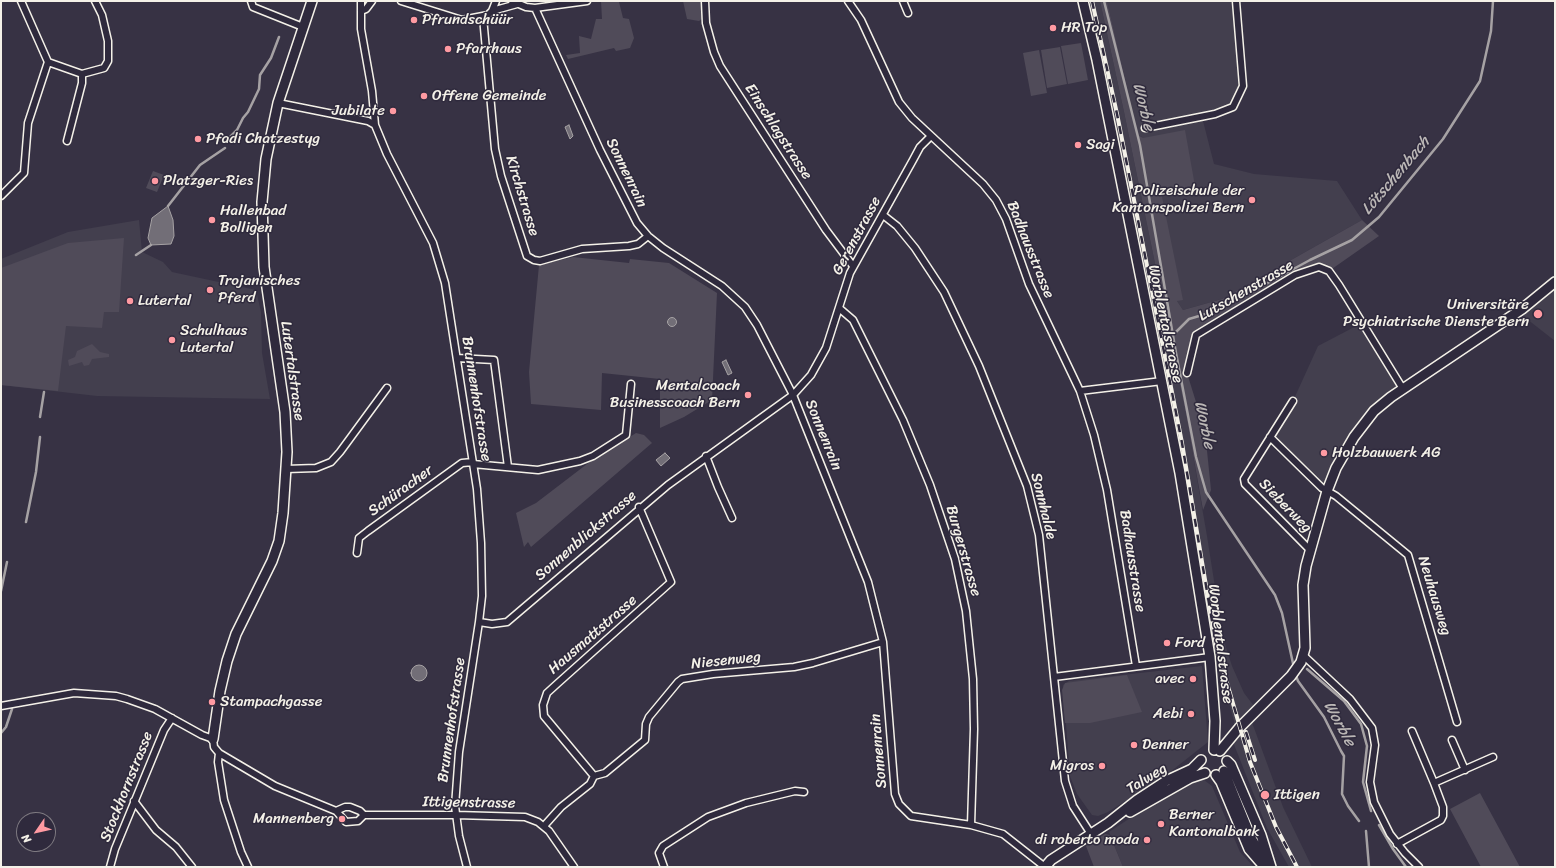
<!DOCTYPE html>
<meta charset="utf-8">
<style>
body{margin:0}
#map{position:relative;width:1556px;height:868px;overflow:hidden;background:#373244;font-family:Sriracha,sans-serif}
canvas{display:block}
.frame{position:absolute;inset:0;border:2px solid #f4f1e8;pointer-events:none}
.north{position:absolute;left:16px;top:812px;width:40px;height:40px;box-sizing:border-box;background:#2f2a3d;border:1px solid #7e7a81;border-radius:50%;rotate:236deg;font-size:11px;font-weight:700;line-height:16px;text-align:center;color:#f4f1e8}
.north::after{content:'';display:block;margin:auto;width:14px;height:18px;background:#ff9aa2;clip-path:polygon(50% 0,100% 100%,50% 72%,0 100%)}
</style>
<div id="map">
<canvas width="1556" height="868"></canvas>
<div class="frame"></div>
<div class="north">N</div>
</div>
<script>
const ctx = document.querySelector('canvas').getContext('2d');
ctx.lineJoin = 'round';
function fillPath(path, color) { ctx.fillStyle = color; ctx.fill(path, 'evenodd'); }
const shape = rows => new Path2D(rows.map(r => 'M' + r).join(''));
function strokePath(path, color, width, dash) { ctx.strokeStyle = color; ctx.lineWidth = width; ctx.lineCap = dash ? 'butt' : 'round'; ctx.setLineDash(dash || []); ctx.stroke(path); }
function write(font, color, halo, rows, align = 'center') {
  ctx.font = font + ' Sriracha,sans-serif'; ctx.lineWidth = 3; ctx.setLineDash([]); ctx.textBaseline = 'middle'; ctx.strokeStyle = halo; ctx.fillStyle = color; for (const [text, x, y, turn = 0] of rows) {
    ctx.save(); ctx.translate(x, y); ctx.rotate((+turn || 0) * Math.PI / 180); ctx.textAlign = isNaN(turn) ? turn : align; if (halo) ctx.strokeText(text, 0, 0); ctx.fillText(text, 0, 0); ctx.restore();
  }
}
fillPath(shape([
 [1089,1,1100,1,1124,112,1186,415,1207,536,1223,638,1232,666,1244,693,1257,710,1250,717,1283,807,1312,867,1289,867,1267,828,1233,742,1234,721,1213,646,1185,471],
 [1107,1,1236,1,1243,86,1233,107,1202,117,1214,164,1254,174,1337,181,1362,220,1222,299,1183,310,1177,301,1142,137,1138,135],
 [139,220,142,252,163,262,172,272,256,290,261,312,262,353,270,399,97,396,1,385,1,259,68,232],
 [1555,282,1555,341,1518,312],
 [1362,323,1403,389,1374,411,1327,491,1270,437,1293,401,1318,346],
 [1202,666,1208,742,1165,776,1108,812,1098,816,1092,815,1077,794,1070,776,1063,685,1069,681],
 [1199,779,1204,780,1212,786,1240,852,1254,867,1123,867,1109,832,1171,791]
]), '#433f4e');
fillPath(shape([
 [601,1,624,1,619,2,623,18,629,19,634,38,630,48,616,51,614,48,568,59,566,55,580,53,579,36,591,39,596,19,602,19],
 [683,1,702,1,702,19,699,21,687,19],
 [1100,1,1107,1,1138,135,1143,138,1185,130,1195,186,1161,192,1183,300,1177,301,1183,310,1222,299,1362,220,1379,236,1329,271,1319,267,1295,275,1196,335,1187,373,1205,431,1211,490,1203,510,1186,415,1124,112],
 [1081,43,1088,80,1068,84,1061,46],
 [1060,47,1067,84,1047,88,1041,50],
 [1039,50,1047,93,1031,96,1023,53],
 [153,171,164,175,157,192,146,188],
 [124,238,119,312,104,312,102,328,66,326,58,391,1,385,1,268,68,243],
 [573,257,629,263,630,259,669,263,717,293,712,400,684,417,660,428,660,379,602,373,601,410,531,404,529,372,539,265],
 [92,344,100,352,109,354,109,357,92,359,89,365,84,366,82,362,69,366,68,360,75,357,77,351],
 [636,433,644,435,652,443,531,547,528,542,524,547,516,513,536,503,587,464],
 [1127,675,1142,712,1090,723,1065,723,1062,690,1065,683],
 [1480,793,1520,867,1481,867,1450,809],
 [1105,834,1110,835,1123,867,1094,867,1086,846]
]), '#504b59');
const water = shape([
 [569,125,573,136,570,139,565,127,569,125],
 [168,206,173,220,174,236,171,244,151,245,148,238,152,218,168,206],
 '667.5 322a4.5 4.5 0 1 1 9 0a4.5 4.5 0 1 1-9 0Z',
 [726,360,732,373,728,375,722,362,726,360],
 [665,453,670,458,661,466,656,460,665,453],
 '411 673a8 8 0 1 1 16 0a8 8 0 1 1-16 0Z'
]);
fillPath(water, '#726e77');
strokePath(water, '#a6a2a4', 1);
strokePath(shape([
 [1104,1,1140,145,1176,353,1196,457,1206,492,1275,595,1282,613,1294,668],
 [229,138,237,130,243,118,248,112,259,89,260,75,271,58,279,37],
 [168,206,200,165,225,148],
 [136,255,151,245],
 [1174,334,1189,319,1216,311,1310,260,1352,240,1379,217,1443,139,1480,81,1491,31,1493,1],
 [40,417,44,392],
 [26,522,36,472,40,437],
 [1,591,7,562],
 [1307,669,1344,701,1361,724,1367,746,1363,782,1371,811],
 [1295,673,1298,681,1324,717,1341,751,1344,756,1342,794,1348,806,1359,821],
 [1,733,6,727,12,709],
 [1379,825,1393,849,1406,867],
 [1366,831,1369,867]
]), '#a6a2a4', 2.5);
const street = shape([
 [21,1,48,62,82,74,104,68,108,61,108,41,102,15,95,1],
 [251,1,253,7,303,27],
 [361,1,361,29,372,91,375,125,387,154,433,243,445,283,477,489,481,543,482,596,479,622,459,752,455,806,459,836,467,867],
 [401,1,462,20,488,15,492,11,496,1],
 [512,1,526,7,535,8,587,1],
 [705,1,706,23,714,52,720,66,826,230,853,266],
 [848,1,861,20,899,102,912,118,983,184,996,200,1006,219,1029,284,1080,391,1162,381],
 [903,1,908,13],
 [535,8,600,150,637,223,648,236,663,248,722,286,745,307,757,325,793,395,868,582,883,642,895,794,899,804,911,816,971,825,1003,834,1045,867],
 [361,11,366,9,372,1],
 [492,11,517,4],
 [483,17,495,149,501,176,527,256,534,260,540,261,582,249,629,246,638,244,648,236],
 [278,103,368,121,375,125],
 [1145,128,1215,114,1233,107,1243,86,1236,1],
 [67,141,82,83,82,74],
 [1,196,24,173,28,123,48,62],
 [883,215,897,226,915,248,944,292,979,366,1027,486,1039,535,1065,781,1073,806,1091,834],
 [839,308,853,320,903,420,930,485,955,559,966,611,973,679,974,729,971,825],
 [457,358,494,360,508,467],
 [1187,373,1196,335,1295,275,1319,267,1329,271,1339,285,1403,389],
 [1080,391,1094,435,1107,490,1136,666],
 [1293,401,1244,479,1245,484,1310,550],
 [1270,437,1322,488,1336,496,1408,555,1457,722],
 [706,456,718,487,732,518],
 [473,464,538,470,580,461,593,456,626,435,631,384],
 [286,469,316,468,331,462,340,452,387,388],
 [357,553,359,538,368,531,462,463,473,462],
 [479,622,492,624,507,622,668,485,793,395,811,375,826,348,850,273,913,160,920,147,931,136],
 [1303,655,1350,699,1372,728,1375,745,1370,782,1374,802,1390,834,1405,853,1419,867],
 [1054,677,1210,657],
 [1,706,74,693,116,696,127,699,155,709,202,735,213,739,214,747,219,753,275,786,336,811,346,822,358,821,364,815,456,815,525,817,538,822,549,831,574,867],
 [1412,731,1434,783],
 [1452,740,1465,770],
 [219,753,218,762,224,800,241,852,248,867],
 [594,776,544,716,543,705,547,693,558,683,671,582,639,507],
 [594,776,605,773,645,740,646,724,649,717,678,682,682,679,713,674,794,667,813,663,883,642],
 [134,801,156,830,176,847,192,867],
 [336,811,345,807,350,807,360,811,364,815],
 [544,826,561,807,590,784,594,776],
 [1397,844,1441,820,1443,816,1443,807,1434,783,1493,757],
 [110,867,115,849,164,730,172,718],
 [664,867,659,853,663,846,708,817,746,803,795,791,804,792]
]);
const secondary = shape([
 [1083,1,1097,60,1180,473,1210,657,1215,721,1214,750],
 [213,739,220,691,227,661,236,634,272,561,279,541,283,513,287,452,285,412,264,267,262,202,266,159,278,103,312,1],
 [1220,751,1239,728,1291,676,1301,662,1305,648,1303,585,1306,566,1327,491,1336,468,1354,437,1374,411,1391,397,1522,309,1555,282],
 [1227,761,1231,765,1261,835,1271,867],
 [1224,771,1251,838,1265,861],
 [1216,775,1221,782,1249,849,1262,864],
 [1130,812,1190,778,1205,773],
 [1045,867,1051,860,1108,823,1137,800,1166,781,1192,769,1201,760]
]);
strokePath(street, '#f4f1e8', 9);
strokePath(secondary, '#f4f1e8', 12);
strokePath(street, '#2f2a3d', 6);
strokePath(secondary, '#2f2a3d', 9);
const rail = shape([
 [1092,1,1117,114,1182,443,1216,645,1250,762,1276,827,1297,867],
 [1246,732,1255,760]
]);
strokePath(rail, '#f4f1e8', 4);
strokePath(rail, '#2f2a3d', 2.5, [8]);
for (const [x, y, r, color] of [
 [414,20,4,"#ff9aa2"],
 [1053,28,4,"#ff9aa2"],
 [448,49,4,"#ff9aa2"],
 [424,96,4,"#ff9aa2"],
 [393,111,4,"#ff9aa2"],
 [198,139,4,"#ff9aa2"],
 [1078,145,4,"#ff9aa2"],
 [155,181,4,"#ff9aa2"],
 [1252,200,4,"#ff9aa2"],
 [212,220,4,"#ff9aa2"],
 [210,290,4,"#ff9aa2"],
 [130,301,4,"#ff9aa2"],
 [1538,314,5,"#ff9aa2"],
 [172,340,4,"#ff9aa2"],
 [748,395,4,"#ff9aa2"],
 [1324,453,4,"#ff9aa2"],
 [1167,643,4,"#ff9aa2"],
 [1193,679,4,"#ff9aa2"],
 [212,702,4,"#ff9aa2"],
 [1191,714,4,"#ff9aa2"],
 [1134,745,4,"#ff9aa2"],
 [1102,766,4,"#ff9aa2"],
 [1265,795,5,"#ff9aa2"],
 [342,819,4,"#ff9aa2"],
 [1161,824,4,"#ff9aa2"],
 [1147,840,4,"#ff9aa2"]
]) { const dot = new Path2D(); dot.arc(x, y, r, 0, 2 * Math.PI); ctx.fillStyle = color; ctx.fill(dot); strokePath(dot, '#2f2a3d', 1.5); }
write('15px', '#f4f1e8', '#2f2a3d', [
 ["Pfrundschüür",422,20],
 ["HR Top",1061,28],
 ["Pfarrhaus",456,49],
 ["Offene Gemeinde",432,96],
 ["Jubilate",385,111,"right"],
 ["Pfadi Chatzestyg",206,139],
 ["Sagi",1086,145],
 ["Platzger-Ries",163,181],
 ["Polizeischule der",1244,191,"right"],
 ["Kantonspolizei Bern",1244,208,"right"],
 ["Hallenbad",220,211],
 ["Bolligen",220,228],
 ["Trojanisches",218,281],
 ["Pferd",218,298],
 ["Lutertal",138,301],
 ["Universitäre",1529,305,"right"],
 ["Psychiatrische Dienste Bern",1529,322,"right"],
 ["Schulhaus",180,331],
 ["Lutertal",180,348],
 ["Mentalcoach",740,386,"right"],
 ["Businesscoach Bern",740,403,"right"],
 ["Holzbauwerk AG",1332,453],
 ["Ford",1175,643],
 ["avec",1185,679,"right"],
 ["Stampachgasse",220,702],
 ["Aebi",1183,714,"right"],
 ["Denner",1142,745],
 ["Migros",1094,766,"right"],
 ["Ittigen",1274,795],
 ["Berner",1169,815],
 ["Kantonalbank",1169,832],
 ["Mannenberg",334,819,"right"],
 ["di roberto moda",1139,840,"right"]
], 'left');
write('15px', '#f4f1e8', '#2f2a3d', [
 ["Einschlagstrasse",778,132,57],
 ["Sonnenrain",626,173,64],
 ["Kirchstrasse",522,196,73],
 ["Gerenstrasse",857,236,-62],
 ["Badhausstrasse",1030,250,68],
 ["Lutschenstrasse",1246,291,-30],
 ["Worblentalstrasse",1165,324,78],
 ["Lutertalstrasse",292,371,82],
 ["Brunnenhofstrasse",476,399,81],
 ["Sonnenrain",823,435,68],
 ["Schüracher",401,491,-36],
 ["Sonnhalde",1043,506,76],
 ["Sieberweg",1285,506,46],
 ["Sonnenblickstrasse",586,536,-41],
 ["Burgerstrasse",963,551,74],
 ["Badhausstrasse",1132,561,81],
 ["Neuhausweg",1434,596,73],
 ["Hausmattstrasse",593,635,-41],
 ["Worblentalstrasse",1220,644,83],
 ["Niesenweg",726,661,-6],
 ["Brunnenhofstrasse",452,720,-82],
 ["Sonnenrain",879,751,-95],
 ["Talweg",1147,779,-32],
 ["Stockhornstrasse",127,787,-68],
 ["Ittigenstrasse",469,803,1]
]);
write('italic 16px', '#bab6b5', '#2f2a3d', [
 ["Worble",1143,107,76],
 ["Lötschenbach",1396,176,-50],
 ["Worble",1204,425,78],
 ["Worble",1339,724,61]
]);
</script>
